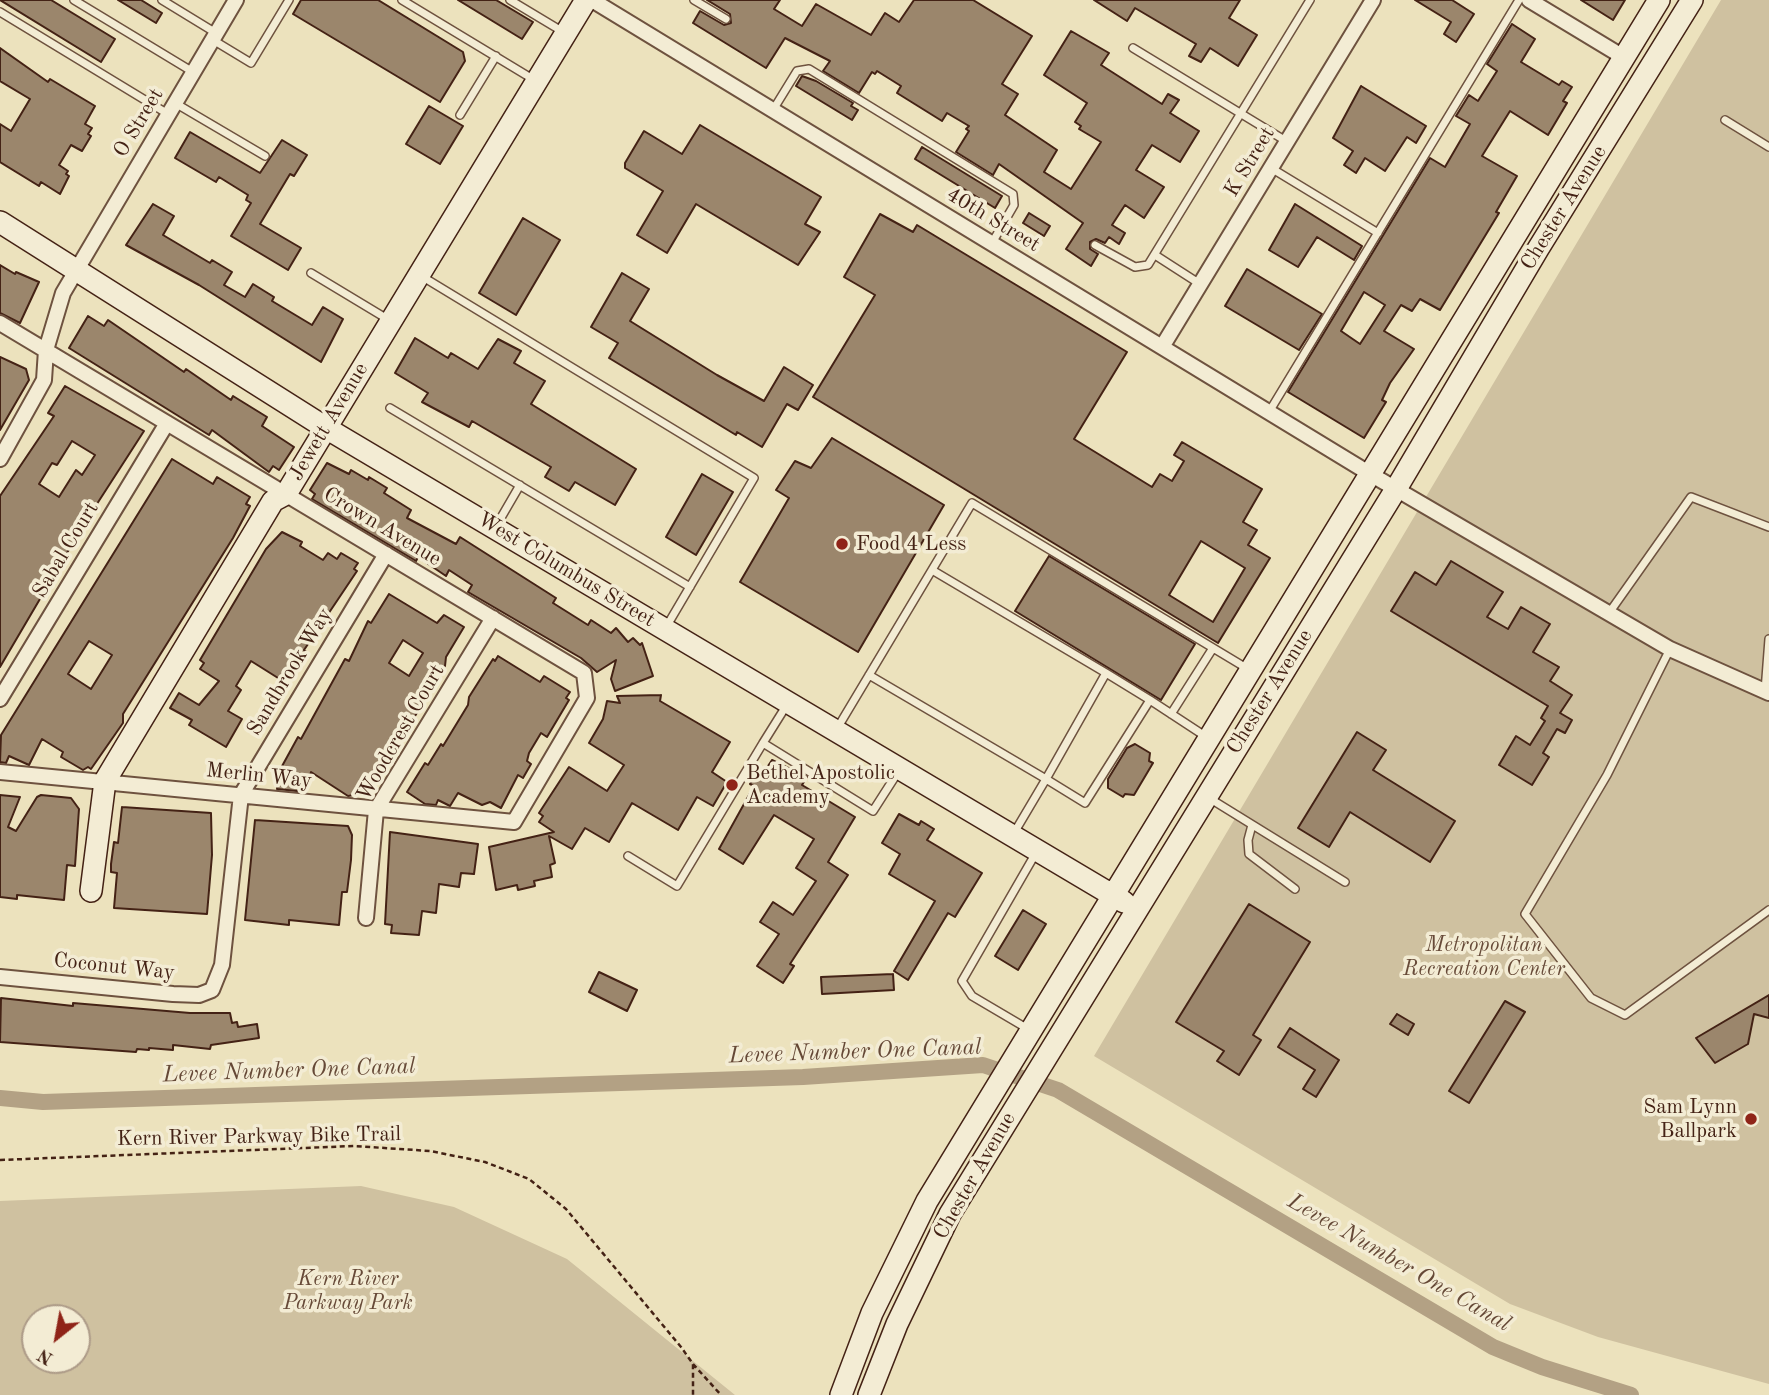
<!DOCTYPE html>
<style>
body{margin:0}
#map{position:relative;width:1769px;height:1395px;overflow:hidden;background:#ece2bd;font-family:"Old Standard TT",serif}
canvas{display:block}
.north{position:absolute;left:21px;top:1304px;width:70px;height:70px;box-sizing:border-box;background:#f3ecd4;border:2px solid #ad9b88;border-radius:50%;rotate:211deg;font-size:19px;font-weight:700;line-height:28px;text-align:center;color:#442215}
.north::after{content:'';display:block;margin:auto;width:24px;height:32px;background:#8f2418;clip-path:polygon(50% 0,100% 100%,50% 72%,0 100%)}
</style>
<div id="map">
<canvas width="1769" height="1395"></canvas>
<div class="north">N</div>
</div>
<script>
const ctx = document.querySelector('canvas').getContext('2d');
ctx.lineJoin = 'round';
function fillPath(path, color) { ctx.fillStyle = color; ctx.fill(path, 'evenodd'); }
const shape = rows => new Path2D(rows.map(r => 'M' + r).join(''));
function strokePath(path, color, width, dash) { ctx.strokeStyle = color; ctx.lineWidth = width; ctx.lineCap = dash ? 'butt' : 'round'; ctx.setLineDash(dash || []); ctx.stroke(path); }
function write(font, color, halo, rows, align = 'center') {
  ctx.font = font + ' "Old Standard TT",serif'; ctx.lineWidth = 7; ctx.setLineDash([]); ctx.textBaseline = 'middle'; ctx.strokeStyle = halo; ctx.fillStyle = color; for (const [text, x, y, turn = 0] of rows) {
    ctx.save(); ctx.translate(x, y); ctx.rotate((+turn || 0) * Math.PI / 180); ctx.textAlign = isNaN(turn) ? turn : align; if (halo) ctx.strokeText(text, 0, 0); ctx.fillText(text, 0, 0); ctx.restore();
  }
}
fillPath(shape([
 [1721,0,1769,0,1769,1384,1598,1337,1510,1304,1094,1056],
 [361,1186,454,1207,567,1259,735,1395,0,1395,0,1201],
 [35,1318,77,1318,77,1360,35,1360]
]), '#cfc1a0');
strokePath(shape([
 [0,1098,43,1102,803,1077,983,1065,1058,1090,1493,1347,1542,1367,1631,1395]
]), '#b3a184', 16);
const building = shape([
 [0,0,51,0,115,39,101,62,0,0],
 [118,0,141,0,162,13,156,23,118,0],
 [301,0,378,0,463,52,465,61,440,102,293,14,301,0],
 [458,0,496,0,533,22,522,39,458,0],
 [707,0,780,0,774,9,802,26,816,4,871,35,885,13,899,22,914,0,973,0,1032,36,1002,84,1018,94,1005,115,1057,150,1044,172,1071,189,1101,142,1079,129,1081,126,1075,122,1087,103,1044,75,1071,31,1109,53,1101,65,1162,104,1168,94,1179,100,1170,113,1199,131,1180,162,1152,145,1136,170,1164,187,1144,218,1125,205,1112,225,1125,233,1119,244,1109,237,1105,243,1096,239,1090,242,1090,249,1098,254,1091,266,1066,249,1083,223,999,164,993,175,956,152,969,131,966,129,969,126,947,113,942,121,897,93,901,86,877,71,875,74,872,72,859,93,823,71,830,61,785,38,766,68,693,23,700,11,724,25,731,23,730,14,707,0],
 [1094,0,1240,0,1229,18,1257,35,1238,66,1210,48,1201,62,1189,56,1196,44,1135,8,1127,21,1094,0],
 [1415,0,1452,0,1474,14,1456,42,1444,34,1451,22,1415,0],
 [1581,0,1625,0,1613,20,1581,0],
 [1512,24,1535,39,1521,62,1559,85,1562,81,1572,87,1563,101,1567,103,1548,135,1510,111,1482,156,1517,176,1496,212,1499,213,1440,310,1420,299,1412,311,1401,305,1384,331,1414,349,1390,383,1382,400,1386,402,1364,438,1288,392,1430,158,1445,167,1470,124,1456,116,1469,95,1478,101,1497,71,1487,64,1512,24],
 [1364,292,1385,305,1360,344,1341,331,1364,292],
 [0,48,48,82,50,79,95,106,85,124,92,128,88,134,91,136,82,151,71,145,59,165,68,171,66,174,69,176,60,194,41,182,39,186,0,162,0,124,11,131,30,99,0,81,0,48],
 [802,76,816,81,853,103,851,106,858,110,852,120,796,86,802,76],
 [1361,86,1426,126,1416,143,1407,137,1385,171,1365,158,1356,173,1344,165,1353,151,1333,138,1361,86],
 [429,106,463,126,440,164,406,144,429,106],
 [700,125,821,197,805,224,820,232,798,265,696,204,667,253,637,235,663,191,625,168,625,163,644,131,682,154,700,125],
 [190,132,260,173,282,140,307,155,294,176,290,174,260,224,301,248,288,270,231,236,251,203,246,200,248,195,219,177,216,182,175,158,190,132],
 [922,147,1002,196,995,208,915,159,922,147],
 [153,204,174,216,163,235,210,263,212,260,232,272,224,285,245,297,253,284,274,297,272,301,312,325,323,307,343,319,321,362,199,285,126,245,153,204],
 [1295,204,1362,246,1354,260,1317,237,1298,267,1269,250,1295,204],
 [1029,213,1050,226,1044,236,1023,223,1029,213],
 [880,214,913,232,917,225,1127,352,1074,439,1152,487,1160,474,1172,481,1184,461,1174,455,1182,442,1262,489,1243,522,1257,530,1248,545,1270,558,1218,643,813,397,875,295,844,277,880,214],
 [1201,541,1245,568,1213,622,1169,595,1201,541],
 [523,218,560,240,516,315,479,293,523,218],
 [0,265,15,274,16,272,39,282,20,323,0,313,0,265],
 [1247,269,1322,314,1299,350,1225,306,1247,269],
 [622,273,649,289,630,321,717,375,764,401,784,367,813,385,798,410,787,404,762,447,737,432,736,435,609,358,618,343,591,327,622,273],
 [88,316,104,326,108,320,184,372,186,369,231,400,233,396,267,417,262,426,294,447,279,470,273,466,269,472,212,430,209,435,69,348,88,316],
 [415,338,448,358,451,353,478,369,498,339,521,351,514,363,545,381,531,404,636,469,615,505,575,482,569,491,545,477,551,467,472,421,469,427,422,402,428,393,395,373,415,338],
 [0,357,26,369,29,380,0,430,0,357],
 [65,386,144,431,84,524,0,667,0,496,54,416,48,413,65,386],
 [72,441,95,455,82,475,76,470,59,497,39,484,52,463,57,465,72,441],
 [832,438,944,505,858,652,740,582,789,498,776,490,795,461,811,468,832,438],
 [172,459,213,484,217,477,250,497,246,504,250,506,233,538,123,714,123,723,91,769,88,767,83,770,61,757,63,752,42,739,29,765,9,756,6,763,0,762,1,735,172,459],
 [89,641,112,655,91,689,68,674,89,641],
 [327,463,349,474,351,470,368,480,369,477,387,488,384,493,411,510,407,518,456,544,460,537,556,598,553,603,588,625,591,620,611,633,616,628,628,642,633,638,640,645,642,643,653,676,615,691,611,679,616,660,597,672,581,658,468,592,472,585,449,570,446,576,418,557,416,561,312,499,315,494,310,490,327,463],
 [702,474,733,492,696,555,666,537,702,474],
 [282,532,302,542,300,546,323,560,328,553,337,559,341,553,358,563,354,569,357,571,304,650,308,653,292,678,290,677,286,683,251,661,236,686,241,690,228,711,242,719,226,747,189,725,192,720,170,708,179,693,199,705,219,681,200,669,204,663,200,660,266,549,282,532],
 [1049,556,1195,644,1161,700,1015,611,1049,556],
 [1451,561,1503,592,1487,617,1508,629,1521,607,1550,624,1533,652,1559,667,1550,681,1572,695,1560,713,1572,720,1565,733,1557,729,1543,753,1549,757,1532,785,1499,765,1516,736,1530,745,1545,721,1541,718,1548,706,1391,611,1415,572,1436,585,1451,561],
 [389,594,437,623,444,615,464,627,446,657,445,666,382,771,379,774,373,771,360,794,348,796,311,772,306,792,277,789,281,768,298,737,301,739,345,659,349,661,368,621,371,623,389,594],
 [403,640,423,653,409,676,389,663,403,640],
 [498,656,540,682,544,676,570,692,566,698,569,700,547,737,541,733,529,753,527,761,531,764,523,778,518,775,501,808,490,802,482,805,458,793,450,806,438,800,436,805,425,804,407,792,425,763,428,765,441,744,443,746,468,705,469,697,493,659,495,661,498,656],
 [661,695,660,701,730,742,712,772,727,782,713,806,697,797,678,830,632,803,609,842,585,828,572,849,549,836,555,863,550,865,552,877,534,881,535,886,518,890,517,885,496,890,489,847,554,832,539,822,543,816,539,813,569,767,607,791,624,765,589,743,603,719,607,701,620,703,617,696,661,695],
 [1357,732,1386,750,1373,770,1455,821,1430,862,1350,812,1329,847,1298,828,1357,732],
 [1135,744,1150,753,1149,761,1153,763,1134,795,1125,794,1123,797,1108,788,1108,779,1127,748,1135,744],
 [772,760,807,777,802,785,855,817,828,862,848,875,790,964,794,966,783,983,757,966,779,934,760,922,773,902,793,915,816,881,796,868,814,839,774,815,743,864,719,849,754,786,750,784,759,769,764,772,772,760],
 [0,795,20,797,8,827,16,831,37,797,41,795,71,798,79,809,75,866,67,865,64,900,17,895,17,899,0,897,0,795],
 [122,807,211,813,212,855,207,914,114,908,117,873,111,872,111,864,114,842,118,843,122,807],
 [899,814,919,825,921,821,934,829,927,840,982,873,955,917,948,913,908,980,894,971,935,901,889,874,900,854,882,843,899,814],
 [255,820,348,826,352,835,351,860,347,892,342,892,339,925,289,920,289,925,245,920,255,820],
 [390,832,478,844,474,874,461,873,459,887,439,884,436,913,422,911,419,935,391,933,392,925,385,924,390,832],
 [1249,904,1310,942,1253,1035,1261,1040,1239,1075,1217,1061,1224,1051,1176,1022,1249,904],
 [1023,910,1046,924,1018,970,995,956,1023,910],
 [599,972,637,990,627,1011,589,992,599,972],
 [893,974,894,990,822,994,821,977,893,974],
 [1769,995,1769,1018,1754,1014,1748,1044,1715,1063,1696,1038,1769,995],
 [1,998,73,1006,73,1003,190,1013,230,1013,232,1023,237,1022,238,1027,257,1024,259,1038,211,1045,210,1049,173,1045,173,1050,149,1048,149,1050,137,1049,136,1052,0,1042,1,998],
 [1505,1001,1525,1012,1469,1103,1449,1091,1505,1001],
 [1397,1014,1414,1024,1408,1035,1390,1024,1397,1014],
 [1290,1028,1339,1060,1316,1097,1303,1089,1315,1070,1278,1047,1290,1028]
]);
fillPath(building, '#9b866c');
strokePath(building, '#442215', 2);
const lane = shape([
 [74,0,193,72],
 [162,0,216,33],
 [402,0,536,81],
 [510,0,565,33],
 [694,0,726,19],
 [0,12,168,114],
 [213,40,251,63,289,0],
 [1133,48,1286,141],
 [175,103,265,156],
 [773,110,797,71,809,69,1013,194,1014,205,992,243],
 [460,115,496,56],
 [1725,120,1769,147],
 [1271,168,1378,233],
 [1095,245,1135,267,1148,265,1310,0],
 [1155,255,1200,284],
 [311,273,389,320],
 [423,277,754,478,665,629],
 [390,408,690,587],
 [1269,412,1519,0],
 [495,528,520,485],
 [932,570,1106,673],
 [1609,613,1691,497,1769,527],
 [1670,649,1607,775,1525,914,1591,998,1625,1015,1769,910],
 [869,675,1046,779,1106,673,1150,700,1085,803,1046,779,1014,833],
 [1765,691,1769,639],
 [1150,700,1208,738],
 [788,703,763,743,873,811,898,772],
 [1171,714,1213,648],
 [838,727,972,503,1248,669],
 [1209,798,1345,882],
 [1252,825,1248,840,1249,854,1295,889],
 [628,856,677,886,763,743],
 [1028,1029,972,996,962,981,1037,851]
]);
const street = shape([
 [592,0,1372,475,1670,649,1769,693],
 [1529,0,1625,58],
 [0,323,584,673,587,698,514,822,0,772],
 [1162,347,1373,0],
 [0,459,44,380,46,350,63,293,236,0],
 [0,699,167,423],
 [366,918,376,810,493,618],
 [0,977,173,994,199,995,212,990,222,965,241,795,386,554]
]);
const secondary = shape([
 [0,222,326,428,1124,902],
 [91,891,105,781,273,501,286,494,586,0],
 [841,1395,872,1313,927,1201,1659,0],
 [869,1395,897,1324,950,1214,1396,489,1538,249,1692,0]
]);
strokePath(lane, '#6e523f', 10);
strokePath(street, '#6e523f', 18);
strokePath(secondary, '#442215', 24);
strokePath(shape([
 [0,1160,354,1146,430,1151,485,1162,529,1179,566,1209,681,1347,693,1364,693,1395],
 [693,1364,721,1395]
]), '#442215', 2.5, [5, 3.5]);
strokePath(lane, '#f3ecd4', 7);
strokePath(street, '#f3ecd4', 14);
strokePath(secondary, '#f3ecd4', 21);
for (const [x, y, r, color] of [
 [842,544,7,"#8f2418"],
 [732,785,7,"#8f2418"],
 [1751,1119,7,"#8f2418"]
]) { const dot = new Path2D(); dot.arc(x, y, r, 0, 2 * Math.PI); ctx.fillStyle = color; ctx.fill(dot); strokePath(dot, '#f3ecd4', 2.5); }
write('21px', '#442215', '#f3ecd4', [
 ["O Street",139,123,-59],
 ["K Street",1250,162,-59],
 ["Chester Avenue",1564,208,-58],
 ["40th Street",993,220,31],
 ["Jewett Avenue",329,422,-59],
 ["Crown Avenue",382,527,31],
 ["Sabal Court",66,550,-59],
 ["West Columbus Street",566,570,31],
 ["Sandbrook Way",290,672,-59],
 ["Chester Avenue",1270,692,-58],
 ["Woodcrest Court",401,733,-60],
 ["Merlin Way",259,776,6],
 ["Coconut Way",114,967,6],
 ["Kern River Parkway Bike Trail",259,1137,-1],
 ["Chester Avenue",975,1176,-60]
]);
write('21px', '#442215', '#f3ecd4', [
 ["Food 4 Less",856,544],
 ["Bethel Apostolic",746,773],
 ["Academy",746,797],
 ["Sam Lynn",1737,1107,"right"],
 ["Ballpark",1737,1131,"right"]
], 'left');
write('italic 21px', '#674a38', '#f3ecd4', [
 ["Metropolitan",1484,945],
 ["Recreation Center",1484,969],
 ["Kern River",348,1279],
 ["Parkway Park",348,1303]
]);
write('italic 23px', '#654836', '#f3ecd4', [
 ["Levee Number One Canal",855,1052,-2],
 ["Levee Number One Canal",289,1071,-2],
 ["Levee Number One Canal",1399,1263,30]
]);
</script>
